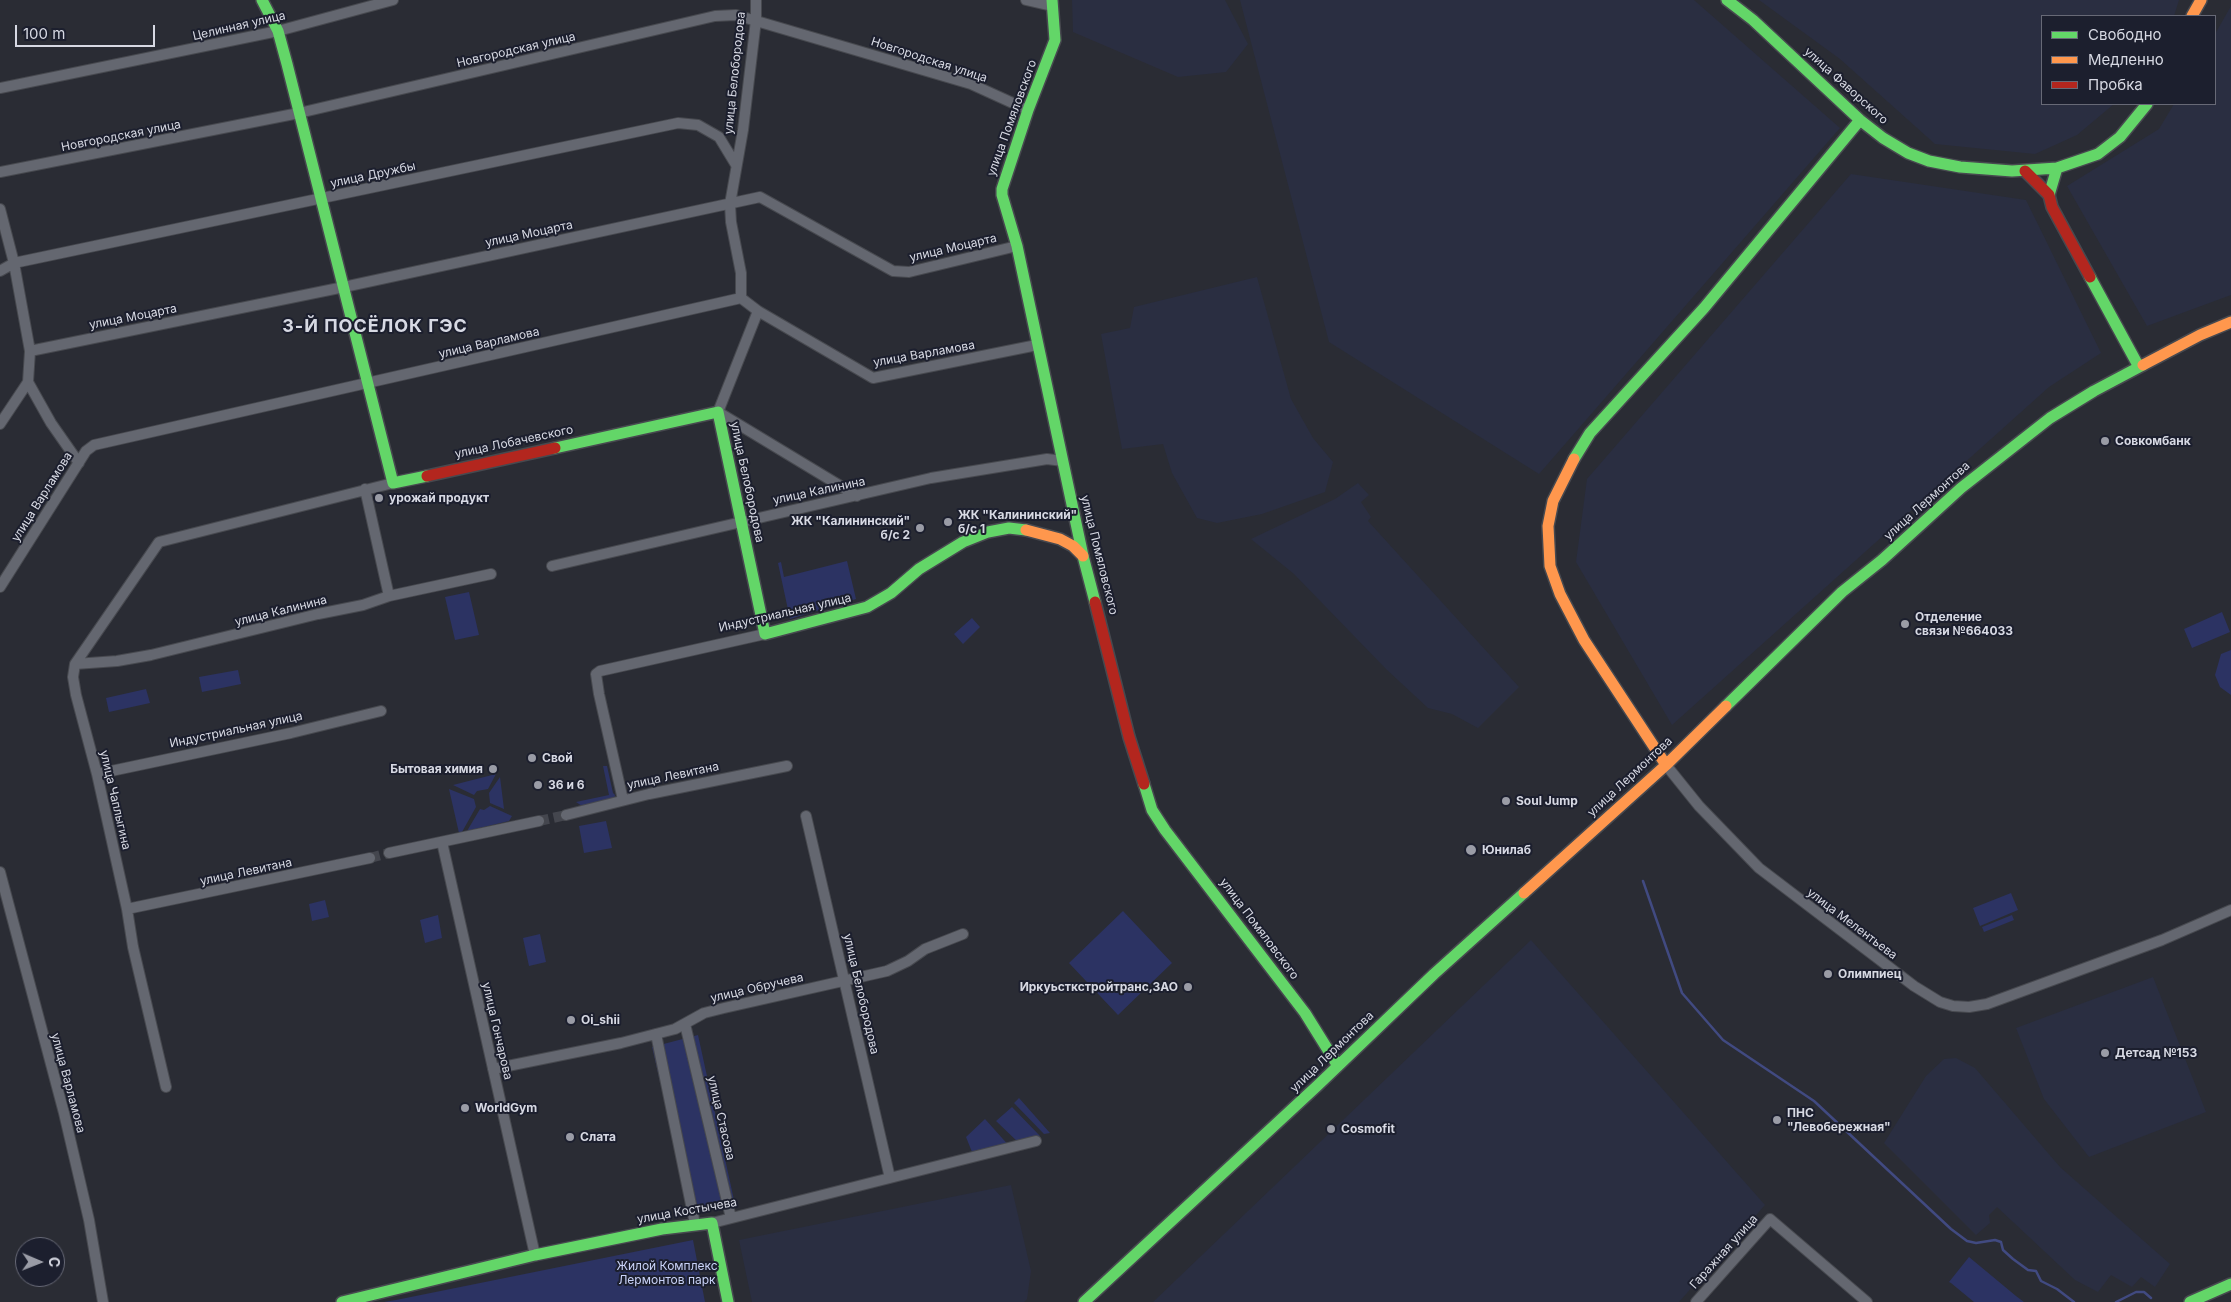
<!DOCTYPE html>
<meta charset="utf-8">
<style>
body{margin:0}
#map{position:relative;width:2231px;height:1302px;overflow:hidden;background:#2a2c34;font-family:Inter,sans-serif}
canvas{display:block}
.legend{position:absolute;left:2041px;top:15px;width:175px;height:90px;box-sizing:border-box;background:#1c1f2e;border:1px solid #676976;margin:0;padding:6px 9px;list-style:none;font-size:15px;color:#d7d9e3}
.legend li{display:flex;align-items:center;gap:10px;height:25px}
.legend b{width:25px;border:1px solid #676976}
.north{position:absolute;left:15px;top:1237px;width:50px;height:50px;box-sizing:border-box;background:#1c1f2e;border:1px solid #676976;border-radius:50%;rotate:91deg;font-size:14px;font-weight:700;line-height:20px;text-align:center;color:#d7d9e3}
.north::after{content:'';display:block;margin:auto;width:18px;height:22px;background:#9a9ca6;clip-path:polygon(50% 0,100% 100%,50% 72%,0 100%)}
.scale{position:absolute;left:15px;top:25px;width:140px;height:22px;box-sizing:border-box;border:2px solid #d7d9e3;border-top:0;padding-left:6px;font-size:15px;line-height:18px;white-space:nowrap;color:#d7d9e3;-webkit-text-stroke:4px #1c1f2e;paint-order:stroke}
</style>
<div id="map">
<canvas width="2231" height="1302"></canvas>
<ul class="legend">
<li><b style="height:6px;background:#63d668"></b>Свободно</li>
<li><b style="height:6px;background:#ff974d"></b>Медленно</li>
<li><b style="height:6px;background:#b3261e"></b>Пробка</li>
</ul>
<div class="north">С</div>
<div class="scale">100 m</div>
</div>
<script>
const ctx = document.querySelector('canvas').getContext('2d');
ctx.lineJoin = 'round';
function fillPath(path, color) { ctx.fillStyle = color; ctx.fill(path, 'evenodd'); }
const shape = rows => new Path2D(rows.map(r => 'M' + r).join(''));
function strokePath(path, color, width, dash) { ctx.strokeStyle = color; ctx.lineWidth = width; ctx.lineCap = dash ? 'butt' : 'round'; ctx.setLineDash(dash || []); ctx.stroke(path); }
function write(font, color, halo, rows, align = 'center') {
  ctx.font = font + ' Inter,sans-serif'; ctx.lineWidth = 4; ctx.setLineDash([]); ctx.textBaseline = 'middle'; ctx.strokeStyle = halo; ctx.fillStyle = color; for (const [text, x, y, turn = 0] of rows) {
    ctx.save(); ctx.translate(x, y); ctx.rotate((+turn || 0) * Math.PI / 180); ctx.textAlign = isNaN(turn) ? turn : align; if (halo) ctx.strokeText(text, 0, 0); ctx.fillText(text, 0, 0); ctx.restore();
  }
}
fillPath(shape([
 [1072,0,1225,0,1248,44,1226,72,1178,77,1073,32],
 [1240,0,1694,0,1840,128,1539,474,1329,342],
 [1759,0,2179,0,2174,16,2042,16,2042,104,2114,104,2077,135,2035,154,1935,144,1840,59],
 [2231,6,2231,295,2147,326,2067,186,2159,129,2174,104,2215,104,2215,34],
 [1851,174,2026,200,2101,353,2049,387,1672,725,1576,562,1587,479],
 [1257,277,1291,399,1313,438,1333,462,1325,492,1262,514,1217,523,1197,518,1172,473,1163,444,1122,449,1101,334,1130,328,1134,307],
 [1358,483,1369,495,1361,502,1371,517,1368,521,1519,687,1478,728,1452,714,1428,708,1386,669,1294,574,1251,539,1335,499],
 [1531,940,1765,1205,1679,1302,1153,1302],
 [2153,977,2206,1112,2089,1157,2044,1099,2016,1028],
 [1956,1058,1975,1068,2060,1167,2170,1264,2155,1287,2141,1277,2132,1287,2111,1275,2098,1292,2075,1280,1997,1207,1989,1215,1990,1223,1976,1235,1884,1143,1926,1076,1944,1059],
 [1011,1185,1031,1271,1027,1299,1024,1302,752,1302,739,1240]
]), '#2a2e41');
fillPath(shape([
 [847,561,856,599,790,619,778,563,781,562,784,577],
 [469,592,479,635,455,640,445,597],
 [2222,612,2230,632,2192,648,2184,629],
 [972,618,980,627,963,644,954,634],
 [2231,650,2231,695,2220,687,2215,675,2221,654],
 [238,670,241,684,202,692,199,677],
 [146,689,150,703,109,712,106,698],
 [603,766,607,766,613,793,615,795,614,799,582,806,576,802,609,795],
 [496,774,488,789,477,791,474,795,453,785],
 [500,777,504,809,490,803,489,793],
 [449,789,474,799,476,807,462,832,459,833],
 [490,806,512,816,509,821,467,831,480,809,484,810],
 [606,821,612,848,584,853,579,826],
 [2011,893,2018,910,1980,926,1973,908],
 [325,900,329,917,312,921,309,904],
 [1123,911,1172,963,1118,1015,1069,963],
 [438,915,442,938,425,943,420,920],
 [2012,915,2014,920,1984,932,1982,927],
 [540,934,546,962,529,966,523,938],
 [698,1035,734,1200,690,1210,652,1047],
 [1019,1098,1050,1133,1044,1134,1014,1103],
 [1012,1107,1040,1136,1020,1144,996,1121],
 [985,1119,1011,1148,974,1157,966,1137],
 [693,1240,705,1302,384,1302,396,1300],
 [1969,1257,2016,1296,2024,1302,1974,1302,1951,1283,1949,1282]
]), '#2c3363');
strokePath(shape([
 [1643,881,1682,993,1723,1040,1814,1101,1951,1229,1967,1241,1976,1243,1995,1240,2001,1242,2003,1250,2013,1259,2028,1270,2036,1271,2041,1281,2057,1289,2074,1302],
 [2116,1302,2136,1292,2144,1292,2151,1298]
]), '#414a81', 2.5);
strokePath(shape([
 [539,821,566,815],
 [370,858,389,853]
]), '#44464e', 10, [10, 5]);
const street = shape([
 [1026,0,1052,6],
 [0,88,278,31,393,0],
 [0,172,299,113,715,16,736,15,971,84,1028,110],
 [0,209,14,263,30,351,28,382,51,423,79,463],
 [0,271,14,263,678,123,698,125,719,137,736,165],
 [741,298,741,273,731,222,730,204,743,130,756,20,756,0],
 [758,311,718,412,857,496],
 [30,351,344,287,760,197,893,271,909,272,1017,246],
 [0,424,28,382],
 [365,489,389,596],
 [552,566,931,478,1047,459,1063,461],
 [0,587,86,451,94,445,741,298,758,311,873,378,1037,345],
 [75,664,117,661,151,655,318,614,363,605,389,596,491,574],
 [1666,765,1699,806,1759,868,1914,986,1940,1002,1953,1006,1969,1007,1987,1004,2162,940,2231,910],
 [97,774,291,733,381,711],
 [623,800,599,694,596,674,600,671,765,634],
 [566,815,649,794,787,766],
 [806,816,890,1178],
 [442,842,535,1255],
 [389,853,539,821],
 [0,872,64,1113,89,1220,103,1302],
 [127,909,370,858],
 [685,1024,731,1218],
 [656,1034,695,1224],
 [493,1069,621,1043,675,1029,704,1013,724,1008,887,971,908,961,925,949,963,934],
 [166,1087,133,947,127,909,97,774,76,695,73,677,75,664,159,542,393,483],
 [712,1223,1036,1141],
 [1696,1302,1770,1219,1867,1302]
]);
const fast = shape([
 [262,0,278,31,287,64,393,483,427,476],
 [1052,0,1055,40,1028,110,1002,189,1002,195,1017,246,1083,556,1095,602],
 [1727,0,1753,20,1860,120,1883,138,1908,153,1929,161,1960,167,2012,171,2057,168,2098,154,2120,137,2147,104],
 [2049,195,2057,168],
 [2090,277,2139,367],
 [555,448,718,412,765,634,867,607,891,593,919,569,963,542,988,532,1009,528,1026,530],
 [1574,459,1590,433,1704,308,1860,120],
 [1726,706,1842,592,1882,560,1961,488,2050,418,2094,391,2143,365],
 [1144,784,1152,810,1165,830,1305,1013,1338,1066],
 [342,1302,535,1255,662,1229,712,1223,728,1302],
 [1084,1302,1317,1086,1434,974,1524,893],
 [2190,1302,2231,1284]
]);
const slow = shape([
 [2192,16,2201,0],
 [2143,365,2200,335,2231,322],
 [1574,459,1553,501,1548,526,1550,566,1560,594,1584,640,1666,765],
 [1026,530,1060,539,1073,546,1083,556],
 [1524,893,1666,765,1726,706]
]);
const jam = shape([
 [2025,171,2049,195,2052,207,2090,277],
 [427,476,555,448],
 [1095,602,1129,737,1144,784]
]);
strokePath(street, '#47494f', 12);
strokePath(fast, '#47494f', 14);
strokePath(slow, '#47494f', 14);
strokePath(jam, '#47494f', 14);
strokePath(street, '#646770', 10);
strokePath(fast, '#63d668', 11);
strokePath(slow, '#ff974d', 11);
strokePath(jam, '#b3261e', 11);
for (const [x, y, r, color] of [
 [2105,441,5,"#9a9ca6"],
 [379,498,5,"#9a9ca6"],
 [948,522,5,"#9a9ca6"],
 [920,528,5,"#9a9ca6"],
 [1905,624,5,"#9a9ca6"],
 [532,758,5,"#9a9ca6"],
 [493,769,5,"#9a9ca6"],
 [538,785,5,"#9a9ca6"],
 [1506,801,5,"#9a9ca6"],
 [1471,850,6,"#9a9ca6"],
 [1828,974,5,"#9a9ca6"],
 [1188,987,5,"#9a9ca6"],
 [571,1020,5,"#9a9ca6"],
 [2105,1053,5,"#9a9ca6"],
 [465,1108,5,"#9a9ca6"],
 [1777,1120,5,"#9a9ca6"],
 [1331,1129,5,"#9a9ca6"],
 [570,1137,5,"#9a9ca6"]
]) { const dot = new Path2D(); dot.arc(x, y, r, 0, 2 * Math.PI); ctx.fillStyle = color; ctx.fill(dot); strokePath(dot, '#1c1f2e', 2); }
write('12px', '#d7d9e3', '#1c1f2e', [
 ["Целинная улица",239,26,-13],
 ["Новгородская улица",516,50,-13],
 ["Новгородская улица",929,60,18],
 ["улица Белобородова",735,73,-84],
 ["улица Фаворского",1846,86,42],
 ["улица Помяловского",1012,118,-70],
 ["Новгородская улица",121,136,-11],
 ["улица Дружбы",373,175,-12],
 ["улица Моцарта",529,234,-12],
 ["улица Моцарта",953,248,-13],
 ["улица Моцарта",133,317,-11],
 ["улица Варламова",489,343,-13],
 ["улица Варламова",924,354,-10],
 ["улица Лобачевского",514,442,-12],
 ["улица Белобородова",747,482,78],
 ["улица Калинина",819,491,-12],
 ["улица Варламова",42,497,-58],
 ["улица Лермонтова",1927,501,-42],
 ["улица Помяловского",1099,555,76],
 ["улица Калинина",281,611,-14],
 ["Индустриальная улица",785,613,-13],
 ["Индустриальная улица",236,730,-12],
 ["улица Левитана",673,776,-12],
 ["улица Лермонтова",1630,777,-43],
 ["улица Чаплыгина",115,800,77],
 ["улица Левитана",246,872,-12],
 ["улица Мелентьева",1852,924,37],
 ["улица Помяловского",1259,929,53],
 ["улица Обручева",757,988,-13],
 ["улица Белобородова",861,994,77],
 ["улица Гончарова",497,1031,77],
 ["улица Лермонтова",1332,1052,-44],
 ["улица Варламова",68,1083,75],
 ["улица Стасова",721,1118,77],
 ["улица Костычева",687,1211,-10],
 ["Гаражная улица",1724,1252,-48]
]);
write('bold 12px', '#d7d9e3', '#1c1f2e', [
 ["Совкомбанк",2115,441],
 ["урожай продукт",389,498],
 ["ЖК \"Калининский\"",958,515],
 ["б/с 1",958,529],
 ["ЖК \"Калининский\"",910,521,"right"],
 ["б/с 2",910,535,"right"],
 ["Отделение",1915,617],
 ["связи №664033",1915,631],
 ["Свой",542,758],
 ["Бытовая химия",483,769,"right"],
 ["36 и 6",548,785],
 ["Soul Jump",1516,801],
 ["Юнилаб",1482,850],
 ["Олимпиец",1838,974],
 ["Иркуьсткстройтранс,ЗАО",1178,987,"right"],
 ["Oi_shii",581,1020],
 ["Детсад №153",2115,1053],
 ["WorldGym",475,1108],
 ["ПНС",1787,1113],
 ["\"Левобережная\"",1787,1127],
 ["Cosmofit",1341,1129],
 ["Слата",580,1137]
], 'left');
write('12px', '#c9d2f7', '#1c1f2e', [
 ["Жилой Комплекс",667,1266],
 ["Лермонтов парк",667,1280]
]);
ctx.letterSpacing = '1px';
write('bold 18px', '#d7d9e3', '#1c1f2e', [
 ["3-Й ПОСЁЛОК ГЭС",375,327]
]);
ctx.letterSpacing = '0px';
</script>
